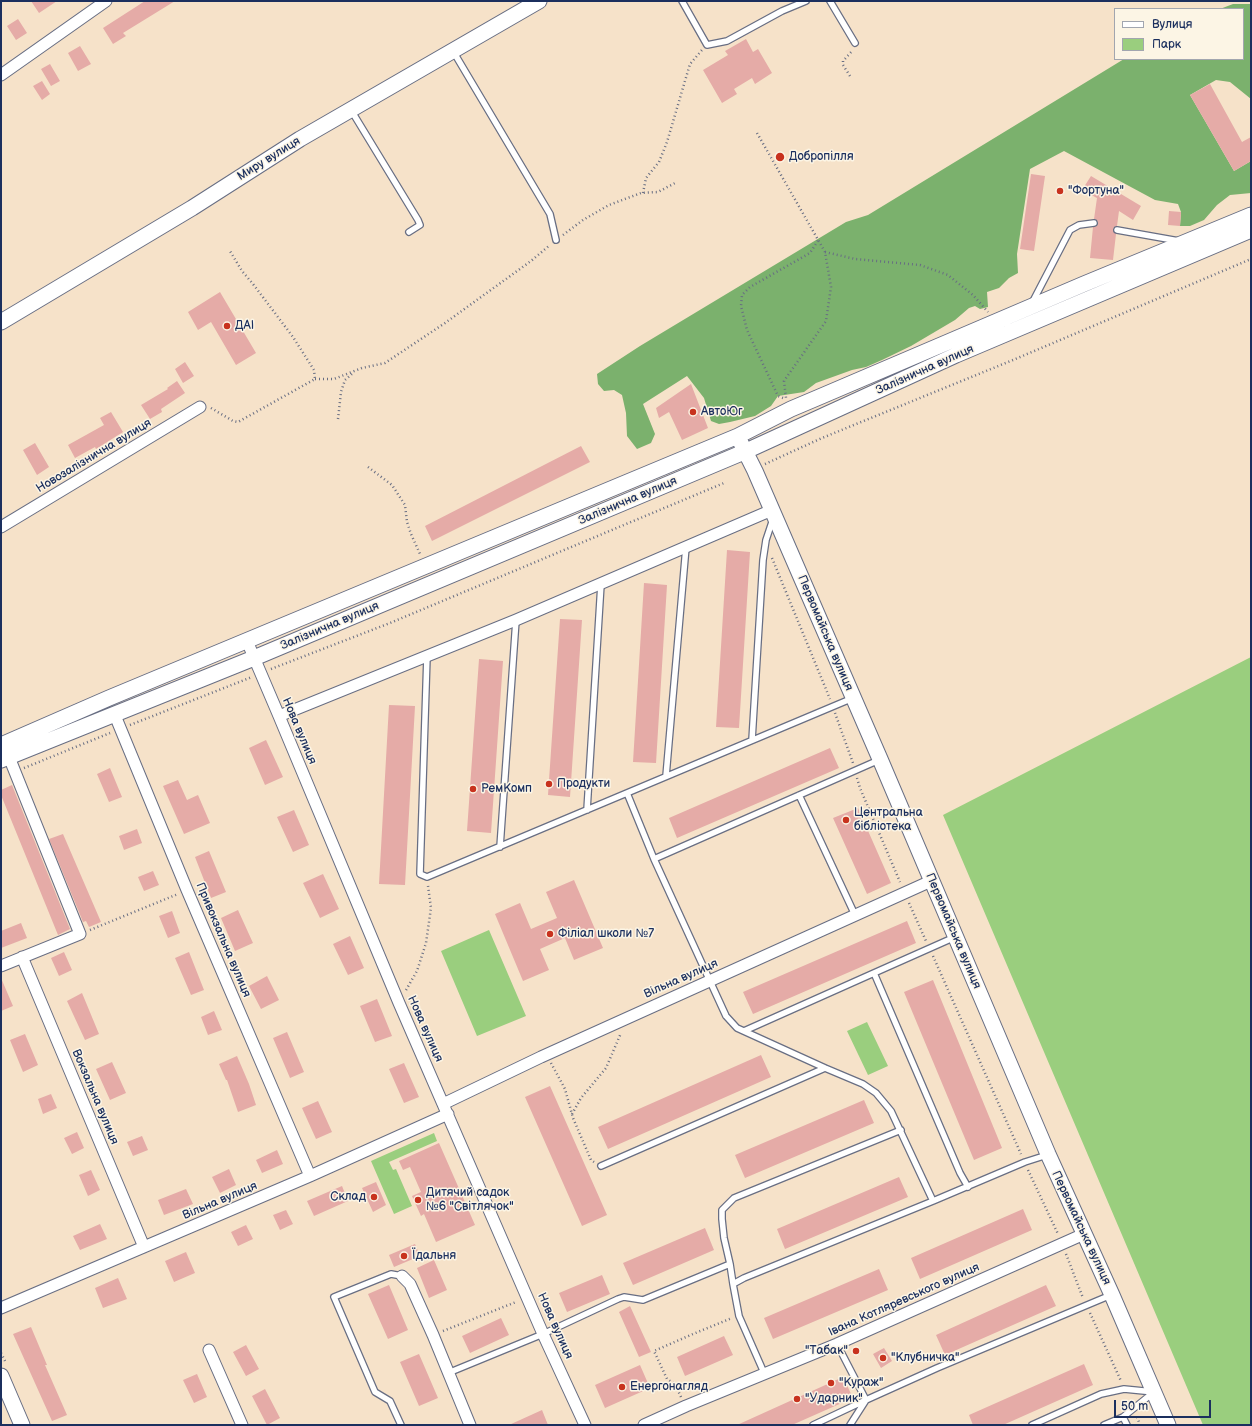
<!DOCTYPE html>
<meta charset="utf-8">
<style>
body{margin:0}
#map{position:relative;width:1252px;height:1426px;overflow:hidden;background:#f6e2c9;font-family:"Balsamiq Sans",sans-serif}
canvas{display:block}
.frame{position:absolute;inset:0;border:2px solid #1b2f5e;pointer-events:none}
.legend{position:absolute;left:1114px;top:8px;width:130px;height:52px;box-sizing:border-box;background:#fcf5e5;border:1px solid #a2a6af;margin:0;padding:5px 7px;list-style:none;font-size:12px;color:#1b2f5e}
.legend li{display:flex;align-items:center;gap:8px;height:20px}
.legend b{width:20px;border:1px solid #a2a6af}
.scale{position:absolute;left:1114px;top:1400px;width:97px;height:18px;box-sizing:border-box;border:2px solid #1b2f5e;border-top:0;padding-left:5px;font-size:12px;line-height:14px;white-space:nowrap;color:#1b2f5e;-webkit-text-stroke:3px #fcf5e5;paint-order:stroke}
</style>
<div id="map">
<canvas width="1252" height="1426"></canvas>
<div class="frame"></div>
<ul class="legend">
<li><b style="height:5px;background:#fff"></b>Вулиця</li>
<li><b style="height:11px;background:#9ace7e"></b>Парк</li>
</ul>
<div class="scale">50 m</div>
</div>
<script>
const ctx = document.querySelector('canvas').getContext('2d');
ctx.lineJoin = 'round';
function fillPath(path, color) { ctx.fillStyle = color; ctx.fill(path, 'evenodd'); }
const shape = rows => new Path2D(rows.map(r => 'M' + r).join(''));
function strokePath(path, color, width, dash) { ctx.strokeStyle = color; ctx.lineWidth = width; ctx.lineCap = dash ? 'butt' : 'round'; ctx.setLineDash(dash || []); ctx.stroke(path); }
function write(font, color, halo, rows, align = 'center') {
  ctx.font = font + ' "Balsamiq Sans",sans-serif'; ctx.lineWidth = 3; ctx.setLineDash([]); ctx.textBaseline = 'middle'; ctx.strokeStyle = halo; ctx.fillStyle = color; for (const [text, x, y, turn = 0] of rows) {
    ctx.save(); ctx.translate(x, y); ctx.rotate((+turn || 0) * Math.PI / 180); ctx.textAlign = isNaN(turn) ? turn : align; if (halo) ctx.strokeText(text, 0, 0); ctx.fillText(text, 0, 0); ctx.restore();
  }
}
fillPath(shape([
 [1251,657,1251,1425,1203,1425,943,815],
 [489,930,526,1016,477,1036,441,951],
 [867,1022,888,1066,868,1075,847,1031],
 [434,1133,437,1141,389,1162,393,1170,396,1169,412,1206,394,1214,371,1161]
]), '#9ace7e');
fillPath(shape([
 [1233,4,1251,4,1251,99,1230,82,1216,80,1190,95,1234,171,1251,161,1251,193,1230,195,1217,205,1204,220,1190,226,1180,226,1181,212,1178,204,1155,200,1064,151,1030,169,1017,254,1018,273,1009,278,999,288,987,292,988,307,980,309,975,306,969,308,955,320,911,346,882,360,866,367,852,370,816,383,804,392,778,396,771,406,755,416,730,422,719,424,711,421,704,398,687,376,643,404,655,434,651,443,637,449,627,436,626,413,622,395,614,390,604,391,598,384,597,374,640,346,846,222,868,215,1124,59,1243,59,1243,9,1220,9]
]), '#7bb16d');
fillPath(shape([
 [31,1,57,1,39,13],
 [145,1,175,1,123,33,126,36,113,44,103,28],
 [18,19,27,33,16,40,7,26],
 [746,39,753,52,758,49,772,73,755,84,752,78,734,89,737,94,722,103,703,70,728,55,725,51],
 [80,46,91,64,78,71,68,53],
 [50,64,60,81,51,86,41,69],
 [42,81,50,94,42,100,33,86],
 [1210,84,1242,142,1251,137,1251,161,1234,171,1190,95],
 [1031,174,1045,176,1034,251,1020,249],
 [1091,176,1141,206,1133,220,1119,211,1117,226,1114,227,1113,230,1116,234,1113,260,1090,258,1093,227,1097,226,1098,223,1097,220,1094,219,1097,198,1082,190],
 [1169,211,1181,212,1180,226,1168,225],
 [220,292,256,353,236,365,211,322,198,330,188,312],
 [185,362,194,376,183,383,175,369],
 [177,381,185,393,161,409,162,412,150,419,141,405,168,389,167,388],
 [691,384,708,428,682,440,669,412,659,418,656,408],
 [111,412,123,432,96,449,95,447,75,458,68,445,104,425,100,418],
 [35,443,49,467,37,475,23,450],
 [581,446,590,462,432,541,425,526],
 [727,550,750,552,739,728,716,727],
 [644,583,667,585,656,763,633,762],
 [560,619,582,620,570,797,548,795],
 [479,659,503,661,491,833,467,831],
 [389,705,415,706,405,885,379,884],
 [266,740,283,777,265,785,249,748],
 [830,748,839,768,677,838,669,818],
 [110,768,122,797,109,802,97,774],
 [178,780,187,800,198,795,210,823,184,834,163,786],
 [12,785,70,929,58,935,1,795,1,790],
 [858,808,891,883,867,894,833,818],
 [294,810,309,845,293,852,277,817],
 [137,829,142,843,124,850,119,836],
 [63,834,101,922,89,927,86,921,83,922,49,839],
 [209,851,226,892,211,898,195,857],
 [153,871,159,885,144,891,138,877],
 [323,874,339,909,320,918,303,883],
 [574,880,603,948,574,960,565,938,540,949,549,970,523,981,495,914,520,903,531,929,557,918,546,892],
 [238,910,253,943,235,951,221,918],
 [172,911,180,933,168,938,159,916],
 [907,921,916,943,753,1014,743,992],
 [21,923,27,938,1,948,1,931],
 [350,936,364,968,348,975,333,944],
 [64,952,72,970,59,976,51,958],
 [189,952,204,990,191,995,175,958],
 [267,976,279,1000,261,1009,249,986],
 [1,978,13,1006,1,1011],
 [933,980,1002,1148,974,1160,904,992],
 [82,993,99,1034,85,1040,67,1001],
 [377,999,392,1036,375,1042,360,1006],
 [214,1011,222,1030,208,1035,201,1017],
 [287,1032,304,1072,290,1078,273,1038],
 [25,1034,38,1065,23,1072,10,1040],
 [761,1055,771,1077,608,1149,598,1127],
 [237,1056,249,1084,256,1105,238,1112,227,1080,226,1080,219,1064],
 [112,1062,126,1093,110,1100,96,1069],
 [404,1063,419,1097,404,1103,389,1069],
 [550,1086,607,1215,582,1226,525,1097],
 [51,1094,57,1108,43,1114,38,1099],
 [864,1100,874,1123,745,1178,735,1155],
 [318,1101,332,1132,316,1139,302,1108],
 [77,1132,84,1148,72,1154,64,1138],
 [142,1136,148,1150,133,1156,127,1142],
 [439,1143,475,1225,436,1242,424,1214,421,1216,412,1196,421,1192,410,1167,403,1170,399,1161],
 [277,1150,283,1164,262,1173,256,1160],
 [229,1169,236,1185,220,1193,212,1177],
 [91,1170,100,1190,88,1196,79,1175],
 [899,1177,908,1197,785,1249,777,1229],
 [376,1182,386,1205,373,1212,362,1188],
 [342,1186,348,1201,314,1216,307,1201],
 [186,1189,193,1204,164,1215,158,1200],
 [1023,1209,1032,1230,920,1279,911,1258],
 [286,1210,293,1224,280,1230,273,1215],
 [100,1224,107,1239,80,1250,73,1236],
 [246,1225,253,1239,238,1246,231,1232],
 [705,1228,714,1250,633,1285,623,1263],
 [415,1244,420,1256,394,1267,389,1255],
 [186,1252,195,1273,174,1282,165,1261],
 [434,1260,447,1290,429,1298,417,1268],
 [879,1269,888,1290,773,1339,764,1318],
 [602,1275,610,1294,567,1312,559,1293],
 [118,1278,127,1299,103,1308,95,1288],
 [389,1285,408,1330,388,1339,368,1294],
 [1046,1285,1056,1306,945,1355,936,1335],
 [630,1306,651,1352,639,1357,619,1312],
 [501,1318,509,1335,470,1353,462,1336],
 [31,1327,47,1365,45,1365,67,1415,52,1421,13,1334],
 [724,1336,733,1355,685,1376,677,1357],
 [246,1345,259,1369,246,1376,233,1352],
 [884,1348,892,1361,881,1368,873,1354],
 [419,1354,438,1398,419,1406,400,1362],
 [1084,1364,1093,1385,1003,1425,973,1425,969,1415],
 [640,1365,650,1388,605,1408,595,1385],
 [197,1374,207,1397,194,1403,183,1380],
 [843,1377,853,1398,792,1425,737,1425],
 [265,1389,280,1418,267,1425,252,1396],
 [542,1410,548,1425,509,1425]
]), '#e5aba7');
const lane = shape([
 [682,1,707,45,727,41,782,11,806,1],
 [830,1,855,43],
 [453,51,550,214,556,240],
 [351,110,418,220,420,225,409,232],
 [1117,230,1179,241],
 [1032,303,1070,230,1079,225,1094,223],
 [427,656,420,874,427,877,853,698],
 [752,740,763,560,766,540,773,519],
 [666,776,686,547],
 [627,793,654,859,726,1016,737,1028,825,1068,863,1084,876,1093,891,1111,933,1201,1025,1162,1047,1155],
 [799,795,855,915],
 [587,810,601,584],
 [500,847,516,620],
 [654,859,879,760],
 [955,937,874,973,960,1173,968,1187],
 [744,1031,874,973],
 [601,1166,825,1068],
 [733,1284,730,1264,724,1238,722,1219,722,1210,734,1198,901,1130],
 [448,1373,543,1334,618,1299,624,1297,643,1300,730,1264],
 [765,1375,739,1316,733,1284,744,1278,933,1201],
 [401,1425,390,1401,375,1392,334,1297,391,1274,402,1276],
 [813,1425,866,1400,837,1344],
 [850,1425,866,1400,937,1368,1111,1295],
 [1032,1425,1101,1394,1124,1389,1154,1392,1123,1417,1127,1425],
 [1104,1425,1123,1417]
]);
const street = shape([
 [1,75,106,1],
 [1,527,200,407],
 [247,641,279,716,399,1003,543,1334,585,1425],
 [114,713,187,890,310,1176],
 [279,716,516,620,772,510],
 [22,957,144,1247],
 [1,966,80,934,9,757],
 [443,1104,541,1057,931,881],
 [402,1276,410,1284,433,1335,470,1425],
 [1,1308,310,1176,448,1114],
 [209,1350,242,1425],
 [644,1425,686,1406,837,1344,1084,1234]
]);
const secondary = shape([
 [1,322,192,208,300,139,539,1],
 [741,443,755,471,880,759,1048,1154,1112,1295,1168,1425],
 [1,745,109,698,738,436,791,409,817,398,1084,284,1251,215],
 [1,760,254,658,744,452,956,355,1251,230],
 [1,1376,22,1425]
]);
strokePath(lane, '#686e83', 8);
strokePath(street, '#686e83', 13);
strokePath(secondary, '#686e83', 17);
strokePath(shape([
 [850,76,843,65,843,61,853,50],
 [757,133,825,252,831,287,826,321,784,381,786,398],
 [643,193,646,178,659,162,667,142,690,64,702,50],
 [563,235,583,220,609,205,641,193,658,192,677,182],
 [825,252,855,259,920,265,948,275,973,295,988,312],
 [315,379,334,379,362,368,385,363,445,323,531,261,550,245],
 [783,398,778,396,747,330,741,306,742,295,750,287,810,253,819,239],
 [211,408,233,421,238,422,315,379,314,370,293,337,253,284,242,271,230,251],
 [338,419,341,392,345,380,353,373],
 [765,464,822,438,1013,360,1251,259],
 [368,467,392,485,405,505,407,522,411,534,420,554],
 [772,558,830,699],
 [271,669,390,623,724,483],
 [835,713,853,763],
 [130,725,252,677],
 [24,768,110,733],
 [857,778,860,788,900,882],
 [909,903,926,941],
 [90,930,178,894],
 [933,956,1021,1154],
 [406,990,417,971,426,943,431,908,428,886],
 [551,1063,565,1089,573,1118,591,1160,594,1162],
 [572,1114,581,1098,606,1068,621,1033],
 [1028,1170,1058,1234],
 [1066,1254,1083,1298],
 [1090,1313,1121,1381],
 [443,1331,516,1302],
 [1,1353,6,1363],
 [681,1397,675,1384,667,1379,654,1351,693,1334,732,1318],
 [1137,1417,1140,1425]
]), '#686e83', 2.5, [1, 3]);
strokePath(lane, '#fff', 5.5);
strokePath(street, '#fff', 11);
strokePath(secondary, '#fff', 15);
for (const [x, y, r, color] of [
 [780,157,5,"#c8321e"],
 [1060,191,4,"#c8321e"],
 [227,326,4,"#c8321e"],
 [693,412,4,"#c8321e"],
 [549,784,4,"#c8321e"],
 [473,789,4,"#c8321e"],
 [846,820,4,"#c8321e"],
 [550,934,4,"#c8321e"],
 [374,1197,4,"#c8321e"],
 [418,1200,4,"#c8321e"],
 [404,1256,4,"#c8321e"],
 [856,1351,4,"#c8321e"],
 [883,1358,4,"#c8321e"],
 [831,1383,4,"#c8321e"],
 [622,1387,4,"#c8321e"],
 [797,1399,4,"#c8321e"]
]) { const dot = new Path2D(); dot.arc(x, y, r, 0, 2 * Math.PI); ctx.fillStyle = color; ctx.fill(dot); strokePath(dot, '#fcf5e5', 1.5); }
write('12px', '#1b2f5e', '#fcf5e5', [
 ["Добропілля",789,157],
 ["\"Фортуна\"",1068,191],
 ["ДАІ",235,326],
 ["АвтоЮг",701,412],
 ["Продукти",557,784],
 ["РемКомп",481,789],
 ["Центральна",854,813],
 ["бібліотека",854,827],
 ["Філіал школи №7",558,934],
 ["Дитячий садок",426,1193],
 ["№6 \"Світлячок\"",426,1207],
 ["Склад",366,1197,"right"],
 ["Їдальня",412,1256],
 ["\"Табак\"",848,1351,"right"],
 ["\"Клубничка\"",891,1358],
 ["\"Кураж\"",839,1383],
 ["Енергонагляд",630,1387],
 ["\"Ударник\"",805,1399]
], 'left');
write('12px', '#1b2f5e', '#fcf5e5', [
 ["Миру вулиця",269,159,-32],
 ["Залізнична вулиця",925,370,-24],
 ["Новозалізнична вулиця",94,456,-31],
 ["Залізнична вулиця",628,501,-23],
 ["Залізнична вулиця",330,626,-23],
 ["Первомайська вулиця",825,633,67],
 ["Нова вулиця",299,731,67],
 ["Первомайська вулиця",953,931,67],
 ["Привокзальна вулиця",223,940,67],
 ["Вільна вулиця",681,979,-24],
 ["Нова вулиця",425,1029,66],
 ["Вокзальна вулиця",95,1097,67],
 ["Вільна вулиця",220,1201,-23],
 ["Первомайська вулиця",1081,1228,65],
 ["Івана Котляревського вулиця",904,1300,-24],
 ["Нова вулиця",555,1326,66]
]);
</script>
